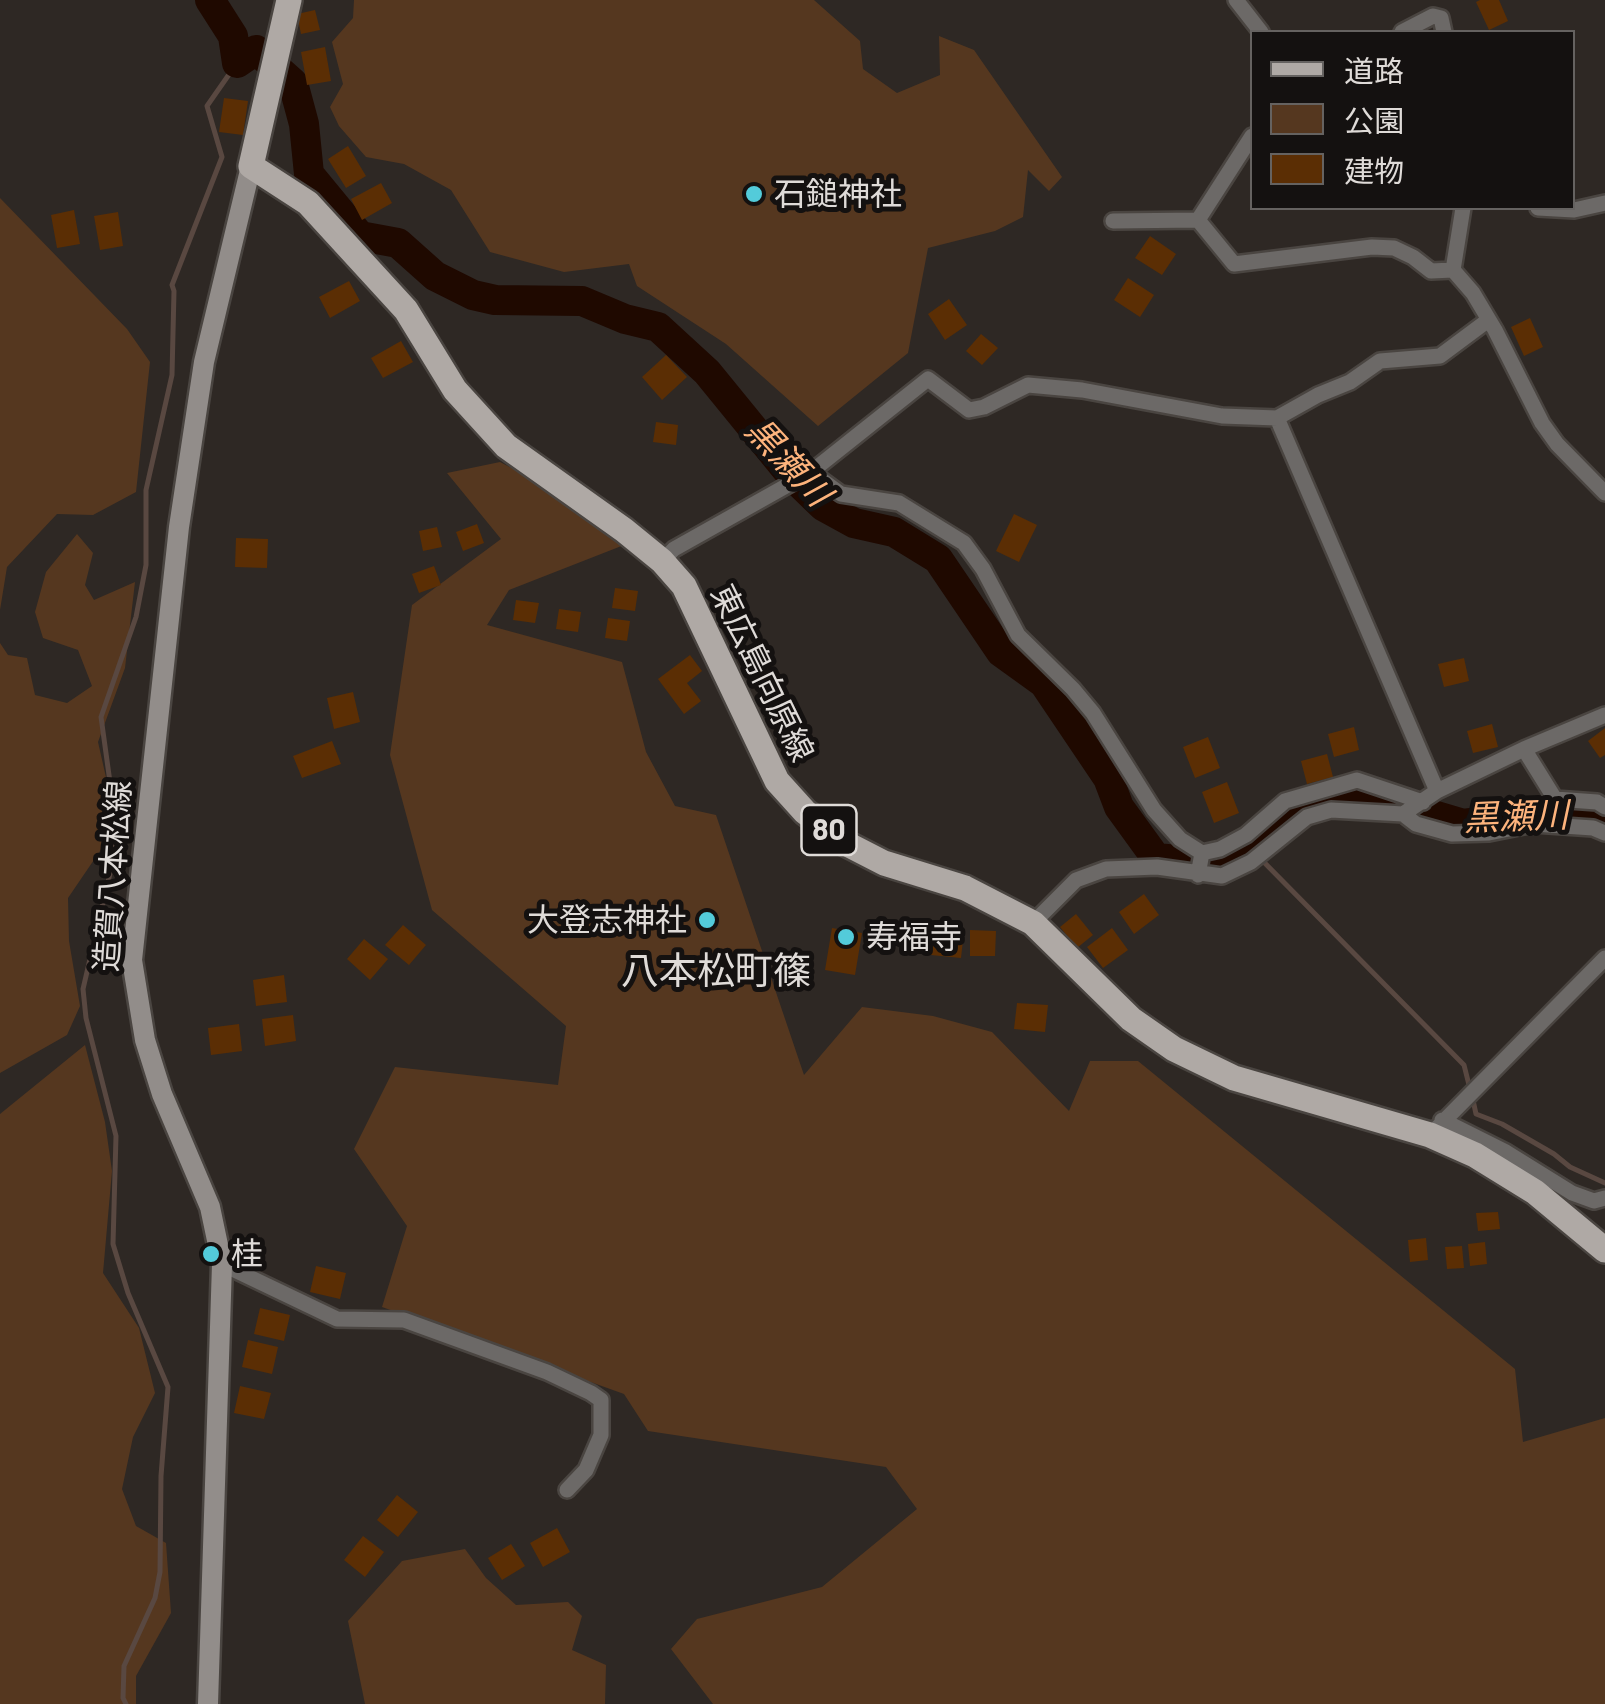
<!DOCTYPE html>
<meta charset="utf-8">
<style>
body{margin:0}
#map{position:relative;width:1605px;height:1704px;overflow:hidden;background:#2e2824;font-family:Barlow,"Noto Sans JP",sans-serif}
canvas{display:block}
.legend{position:absolute;left:1250px;top:30px;width:325px;height:180px;box-sizing:border-box;background:#141110;border:2px solid #656260;margin:0;padding:12px 18px;list-style:none;font-size:30px;color:#dfdbd8}
.legend li{display:flex;align-items:center;gap:20px;height:50px}
.legend b{width:50px;border:2px solid #656260}
</style>
<div id="map">
<canvas width="1605" height="1704"></canvas>
<ul class="legend">
<li><b style="height:12px;background:#afa9a5"></b>道路</li>
<li><b style="height:28px;background:#55371f"></b>公園</li>
<li><b style="height:28px;background:#5b2e04"></b>建物</li>
</ul>
</div>
<script>
const ctx = document.querySelector('canvas').getContext('2d');
ctx.lineJoin = 'round';
function fillPath(path, color) { ctx.fillStyle = color; ctx.fill(path, 'evenodd'); }
const shape = rows => new Path2D(rows.map(r => 'M' + r).join(''));
function strokePath(path, color, width, dash) { ctx.strokeStyle = color; ctx.lineWidth = width; ctx.lineCap = dash ? 'butt' : 'round'; ctx.setLineDash(dash || []); ctx.stroke(path); }
function write(font, color, halo, rows, align = 'center') {
  ctx.font = font + ' Barlow,"Noto Sans JP",sans-serif'; ctx.lineWidth = 10; ctx.setLineDash([]); ctx.textBaseline = 'middle'; ctx.strokeStyle = halo; ctx.fillStyle = color; for (const [text, x, y, turn = 0] of rows) {
    ctx.save(); ctx.translate(x, y); ctx.rotate((+turn || 0) * Math.PI / 180); ctx.textAlign = isNaN(turn) ? turn : align; if (halo) ctx.strokeText(text, 0, 0); ctx.fillText(text, 0, 0); ctx.restore();
  }
}
fillPath(shape([
 [354,0,814,0,860,41,863,69,897,93,940,75,939,36,974,50,1062,177,1049,191,1028,170,1023,217,995,231,928,248,908,353,818,426,726,344,637,286,629,264,564,272,490,252,451,190,404,164,366,157,339,126,330,107,343,84,332,42,353,18],
 [0,198,127,329,150,362,136,492,93,515,57,514,7,567,0,610],
 [500,462,535,480,624,545,509,590,487,625,622,662,646,752,675,806,716,815,804,1075,862,1007,933,1016,992,1032,1069,1111,1090,1061,1138,1061,1515,1369,1523,1442,1605,1418,1605,1704,713,1704,671,1649,697,1619,822,1587,917,1509,886,1467,648,1431,624,1394,382,1307,407,1226,354,1149,395,1067,558,1085,566,1026,432,910,390,755,412,605,501,539,447,473],
 [77,534,93,553,85,585,94,600,135,582,125,668,98,742,117,826,68,898,69,941,80,1006,67,1035,0,1073,0,643,8,655,27,658,35,695,67,703,92,686,78,650,43,638,35,612,46,572],
 [85,1045,105,1122,112,1171,103,1273,139,1328,155,1393,133,1437,122,1489,136,1526,166,1543,171,1613,136,1676,136,1704,0,1704,0,1114],
 [465,1549,486,1578,516,1605,568,1602,582,1616,572,1650,606,1665,605,1704,365,1704,348,1621,402,1561]
]), '#55371f');
strokePath(shape([
 [1247,845,1464,1065,1470,1089],
 [1473,1100,1476,1114,1502,1124,1554,1154,1570,1167,1605,1183],
 [126,1704,123,1698,124,1666,155,1598,160,1572,161,1476,168,1387,128,1293,113,1244,116,1136,86,1018,83,989,111,869,113,804,101,717,136,617,146,565,146,490,172,375,174,291,172,285,222,157,207,106,237,63]
]), '#594841', 5);
strokePath(shape([
 [210,0,233,36,237,63,256,50,293,83,304,124,309,174,360,236,398,243,435,276,473,295,495,300,582,301,625,319,658,327,707,372,791,475,823,506,854,523,894,532,938,559,1001,652,1044,683,1108,778,1119,807,1156,858,1211,863,1247,845,1279,816,1311,800,1364,793,1401,806],
 [1426,813,1463,824,1577,810,1605,822]
]), '#1f0900', 30);
fillPath(shape([
 [1480,0,1499,0,1508,21,1489,30,1476,2],
 [315,10,320,30,301,34,297,14],
 [325,47,331,81,307,85,301,52],
 [224,98,248,101,243,135,219,132],
 [348,146,366,176,346,188,328,159],
 [381,183,392,203,362,220,351,199],
 [74,210,80,244,57,248,51,215],
 [118,212,123,246,100,250,94,216],
 [1150,236,1176,254,1162,275,1135,258],
 [1128,278,1154,295,1140,317,1114,300],
 [349,281,360,301,330,318,319,297],
 [949,299,967,325,945,340,928,314],
 [1530,318,1543,347,1524,356,1511,327],
 [981,334,998,348,982,365,966,351],
 [401,341,413,362,383,378,371,358],
 [666,355,687,377,662,400,642,377],
 [656,422,678,425,676,445,653,442],
 [1014,514,1037,525,1019,562,996,551],
 [477,524,484,543,463,551,456,532],
 [437,527,442,547,423,551,419,531],
 [236,538,268,539,267,568,235,567],
 [434,566,441,585,419,593,412,574],
 [615,588,638,591,635,611,612,608],
 [516,600,539,603,535,623,513,620],
 [559,609,581,612,578,632,556,629],
 [608,618,630,621,627,641,605,638],
 [690,655,702,671,687,683,701,701,684,714,658,679],
 [1464,658,1469,681,1444,687,1438,664],
 [353,692,360,722,334,729,327,698],
 [1492,724,1498,747,1473,753,1467,731],
 [1354,727,1359,750,1334,757,1328,734],
 [1605,728,1605,755,1600,758,1588,741],
 [1208,737,1220,768,1195,778,1183,747],
 [332,741,341,764,302,778,293,756],
 [1327,754,1333,777,1307,784,1301,761],
 [1227,782,1239,813,1214,823,1202,792],
 [1144,894,1159,915,1134,934,1119,912],
 [1076,914,1093,935,1077,948,1060,927],
 [403,925,426,945,409,965,385,945],
 [832,928,862,933,855,975,825,970],
 [933,928,964,931,961,958,931,955],
 [1112,928,1128,950,1103,968,1087,947],
 [970,930,996,931,995,956,970,956],
 [364,939,388,959,370,980,347,959],
 [284,975,287,1002,256,1006,253,980],
 [1017,1003,1048,1005,1045,1032,1014,1029],
 [293,1015,296,1041,265,1046,262,1019],
 [239,1024,242,1051,211,1055,208,1028],
 [1498,1212,1500,1229,1478,1231,1476,1213],
 [1426,1238,1428,1260,1410,1262,1408,1240],
 [1485,1242,1487,1264,1470,1266,1468,1244],
 [1462,1246,1464,1268,1447,1269,1445,1247],
 [316,1266,346,1273,340,1299,310,1292],
 [260,1308,290,1315,284,1341,254,1334],
 [248,1340,278,1347,272,1374,242,1367],
 [240,1386,271,1393,264,1419,234,1413],
 [397,1495,418,1512,398,1537,377,1520],
 [557,1528,570,1552,543,1567,530,1543],
 [363,1536,384,1552,365,1577,344,1560],
 [511,1544,525,1566,502,1580,488,1558]
]), '#5b2e04');
const minor = shape([
 [1236,0,1261,32],
 [1402,32,1433,16,1441,18,1444,32],
 [1463,208,1453,270,1473,293,1495,330,1542,423,1557,444,1605,493],
 [1538,208,1574,210,1605,203],
 [1198,220,1234,264,1372,247,1394,248,1413,257,1431,271,1453,270],
 [1113,221,1198,220,1252,136],
 [1277,418,1437,791],
 [811,472,841,494,899,503,964,543,983,569,1018,635,1073,689,1093,713,1154,810,1180,839,1202,853,1198,875],
 [662,561,674,549,811,472,928,379,969,410,984,407,1028,385,1082,390,1222,416,1277,418,1318,395,1350,382,1380,361,1440,356,1487,321],
 [1524,749,1555,799,1597,802,1605,807],
 [1403,814,1416,824,1452,834,1489,833,1534,824,1593,828,1605,833],
 [1202,853,1220,849,1246,835,1285,801,1357,780,1423,802],
 [1033,923,1076,880,1106,869,1157,867,1222,876,1251,862,1307,817,1331,810,1403,814,1437,791,1524,749,1605,715],
 [1442,1120,1506,1152,1572,1193,1594,1201,1605,1198],
 [1430,1135,1605,958],
 [222,1264,337,1319,404,1320,547,1372,591,1393,601,1400,601,1435,586,1470,567,1490]
]);
const secondary = shape([
 [208,1704,222,1264,210,1207,162,1094,145,1040,132,960,179,527,204,362,251,166]
]);
const primary = shape([
 [289,0,251,166,308,203,406,310,455,390,506,446,624,530,662,561,684,586,777,781,805,812,847,844,884,863,965,888,1033,923,1131,1019,1174,1049,1234,1078,1430,1135,1475,1155,1535,1192,1605,1250]
]);
strokePath(minor, '#4a4541', 20);
strokePath(secondary, '#4a4541', 25);
strokePath(primary, '#4a4541', 30);
strokePath(minor, '#6c6967', 15);
strokePath(secondary, '#928d8a', 20);
strokePath(primary, '#afa9a5', 25);
for (const [x, y, r, color] of [
 [754,194,10,"#53cbda"],
 [707,920,10,"#53cbda"],
 [846,937,10,"#53cbda"],
 [211,1254,10,"#53cbda"]
]) { const dot = new Path2D(); dot.arc(x, y, r, 0, 2 * Math.PI); ctx.fillStyle = color; ctx.fill(dot); strokePath(dot, '#141110', 4); }
for (const [x, y, w] of [
 [829,830,55]
]) { const box = new Path2D(); box.roundRect(x - w / 2, y - 25, w, 50, 8); ctx.fillStyle = '#141110'; ctx.fill(box); strokePath(box, '#dfdbd8', 2.5); }
write('bold 30px', '#dfdbd8', null, [
 ["80",829,830]
]);
write('32px', '#dfdbd8', '#141110', [
 ["石鎚神社",774,194],
 ["大登志神社",687,920,"right"],
 ["寿福寺",866,937],
 ["桂",231,1254]
], 'left');
write('32px', '#dfdbd8', '#141110', [
 ["東広島向原線",762,673,64],
 ["造賀八本松線",113,876,-86]
]);
write('italic 35px', '#fdb37c', '#141110', [
 ["黒瀬川",788,462,47],
 ["黒瀬川",1516,817,-2]
]);
write('38px', '#dfdbd8', '#141110', [
 ["八本松町篠",716,971]
]);
</script>
